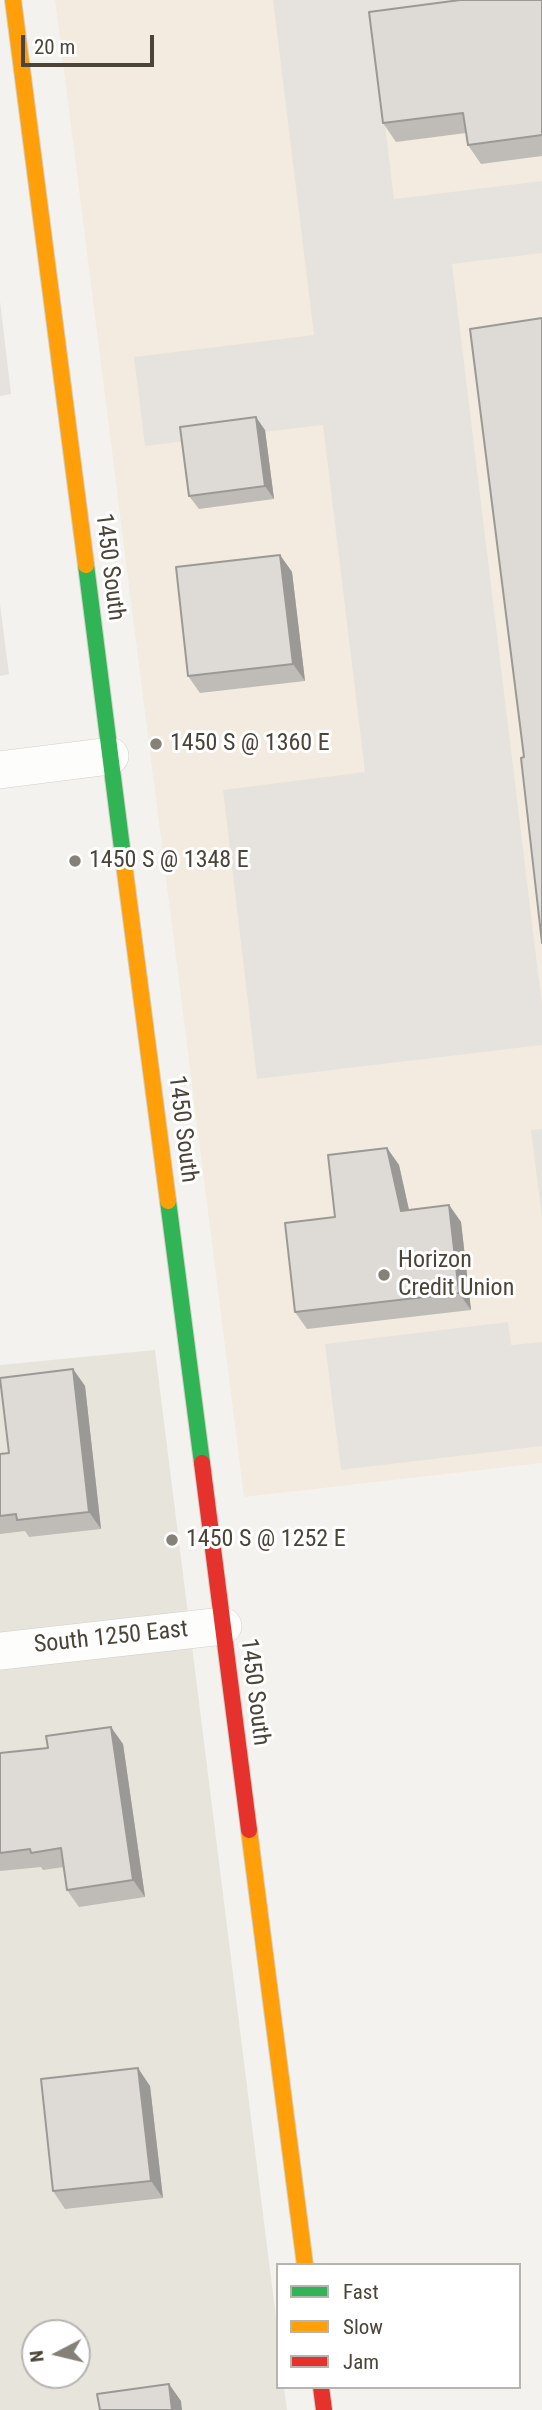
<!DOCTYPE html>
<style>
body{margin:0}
#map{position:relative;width:542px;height:2410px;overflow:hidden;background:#f4f2ee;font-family:"Roboto Condensed",sans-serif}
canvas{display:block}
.legend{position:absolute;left:276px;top:2263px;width:245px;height:126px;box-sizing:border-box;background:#fff;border:2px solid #b7b4b0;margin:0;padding:9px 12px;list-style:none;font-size:21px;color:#4b4439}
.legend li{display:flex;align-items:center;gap:14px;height:35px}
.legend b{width:35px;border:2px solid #b7b4b0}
.north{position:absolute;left:21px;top:2319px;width:70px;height:70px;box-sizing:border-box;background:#fff;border:2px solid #b7b4b0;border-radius:50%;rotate:263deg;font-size:19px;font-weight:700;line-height:28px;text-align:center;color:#4b4439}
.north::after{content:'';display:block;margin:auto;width:24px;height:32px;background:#868178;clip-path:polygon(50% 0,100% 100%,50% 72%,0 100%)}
.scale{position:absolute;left:21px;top:35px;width:133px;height:32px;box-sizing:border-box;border:4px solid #4b4439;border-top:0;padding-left:9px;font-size:21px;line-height:24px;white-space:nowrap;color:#4b4439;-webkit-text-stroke:5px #fff;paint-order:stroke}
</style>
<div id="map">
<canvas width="542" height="2410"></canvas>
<ul class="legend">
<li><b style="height:9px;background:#30b455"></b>Fast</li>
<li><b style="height:9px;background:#ff9f0a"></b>Slow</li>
<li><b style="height:9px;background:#e5322d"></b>Jam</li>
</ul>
<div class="north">N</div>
<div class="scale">20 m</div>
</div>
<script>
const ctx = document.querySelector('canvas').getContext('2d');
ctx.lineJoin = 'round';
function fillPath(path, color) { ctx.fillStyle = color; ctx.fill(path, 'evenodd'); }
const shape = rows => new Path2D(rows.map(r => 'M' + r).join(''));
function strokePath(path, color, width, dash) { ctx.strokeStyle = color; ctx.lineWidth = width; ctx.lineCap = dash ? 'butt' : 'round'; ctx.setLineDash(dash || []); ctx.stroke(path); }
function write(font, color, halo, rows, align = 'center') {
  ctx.font = font + ' "Roboto Condensed",sans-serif'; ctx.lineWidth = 6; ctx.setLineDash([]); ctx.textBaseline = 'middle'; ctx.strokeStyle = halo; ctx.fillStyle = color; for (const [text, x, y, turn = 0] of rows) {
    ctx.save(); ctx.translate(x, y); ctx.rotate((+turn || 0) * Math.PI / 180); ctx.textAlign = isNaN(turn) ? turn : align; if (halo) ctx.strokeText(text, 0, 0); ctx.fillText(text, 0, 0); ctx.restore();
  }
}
fillPath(shape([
 [155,1350,278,2334,278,2387,284,2387,287,2410,0,2410,0,1365],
 [35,2333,77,2333,77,2375,35,2375]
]), '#e7e4dc');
fillPath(shape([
 [55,0,542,0,542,1463,244,1497]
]), '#f3ebdf');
fillPath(shape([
 [273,0,514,0,372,18,394,199,542,181,542,253,452,264,542,1005,542,1045,257,1079,223,790,365,772,323,425,145,446,134,357,314,335],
 [0,301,11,394,0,396],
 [0,604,9,674,0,676],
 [542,1129,542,1218,531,1130],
 [508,1322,511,1345,542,1342,542,1446,341,1470,325,1344]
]), '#e6e3df');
const street = shape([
 [0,770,110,756],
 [0,1651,223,1626]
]);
const fast = shape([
 [86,565,124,864],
 [168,1201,202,1463]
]);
const slow = shape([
 [13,0,86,565],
 [124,864,168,1201],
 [249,1830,305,2265]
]);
const jam = shape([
 [202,1463,249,1830],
 [321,2387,324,2410]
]);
strokePath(street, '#d2d0cb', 38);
strokePath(fast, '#d3cfc5', 18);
strokePath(slow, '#d3cfc5', 18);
strokePath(jam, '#d3cfc5', 18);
strokePath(street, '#fdfdfc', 37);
strokePath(fast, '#30b455', 16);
strokePath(slow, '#ff9f0a', 16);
strokePath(jam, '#e5322d', 16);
fillPath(shape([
 [542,0,542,156,481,164,468,145,466,133,396,142,383,123],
 [265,430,274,499,199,509,189,496],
 [280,555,292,572,305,681,200,693,188,676],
 [387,1148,399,1165,409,1210,449,1205,461,1222,471,1310,307,1329,295,1312,335,1217],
 [73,1369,85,1386,101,1529,29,1537,25,1531,0,1534,0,1454,9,1453],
 [123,1744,145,1897,79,1907,67,1890,64,1867,43,1870,41,1867,0,1871,0,1753,48,1748],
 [150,2086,163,2198,65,2209,53,2191]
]), '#bfbcb8');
fillPath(shape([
 [256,417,265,430,274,499,265,486],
 [280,555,292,572,305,681,293,664],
 [387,1148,399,1165,413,1228,401,1211],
 [449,1205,461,1222,471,1310,459,1293],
 [73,1369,85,1386,101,1529,89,1512],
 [111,1727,123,1744,145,1897,133,1880],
 [138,2068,150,2086,163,2198,151,2181],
 [169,2384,181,2401,182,2410,172,2410]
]), '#9b9996');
const building = shape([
 [460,0,542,0,542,135,468,145,463,113,383,123,369,12,460,0],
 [542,318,542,943,521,758,524,757,470,329,542,318],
 [256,417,265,486,189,496,180,427,256,417],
 [280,555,293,664,188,676,176,567,280,555],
 [387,1148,401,1211,449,1205,459,1293,295,1312,285,1223,335,1217,328,1155,387,1148],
 [73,1369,89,1512,17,1520,16,1514,0,1516,0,1454,9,1453,0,1378,73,1369],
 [111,1727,133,1880,67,1890,61,1848,31,1853,30,1849,0,1853,0,1753,48,1748,46,1736,111,1727],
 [138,2068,151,2181,53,2191,41,2079,138,2068],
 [169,2384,172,2410,100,2410,97,2394,169,2384]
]);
fillPath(building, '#dedbd6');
strokePath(building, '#9b9996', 2);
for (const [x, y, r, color] of [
 [156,744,7,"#868178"],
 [75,861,7,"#868178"],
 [384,1275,7,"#868178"],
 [172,1540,7,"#868178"]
]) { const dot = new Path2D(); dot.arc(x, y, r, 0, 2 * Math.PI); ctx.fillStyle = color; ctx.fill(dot); strokePath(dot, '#fff', 2.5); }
write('24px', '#4b4439', '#fff', [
 ["1450 South",109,567,83],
 ["1450 South",182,1129,83],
 ["South 1250 East",111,1638,-6],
 ["1450 South",254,1692,83]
]);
write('24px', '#4b4439', '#fff', [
 ["1450 S @ 1360 E",170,744],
 ["1450 S @ 1348 E",89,861],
 ["Horizon",398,1261],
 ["Credit Union",398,1289],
 ["1450 S @ 1252 E",186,1540]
], 'left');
</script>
